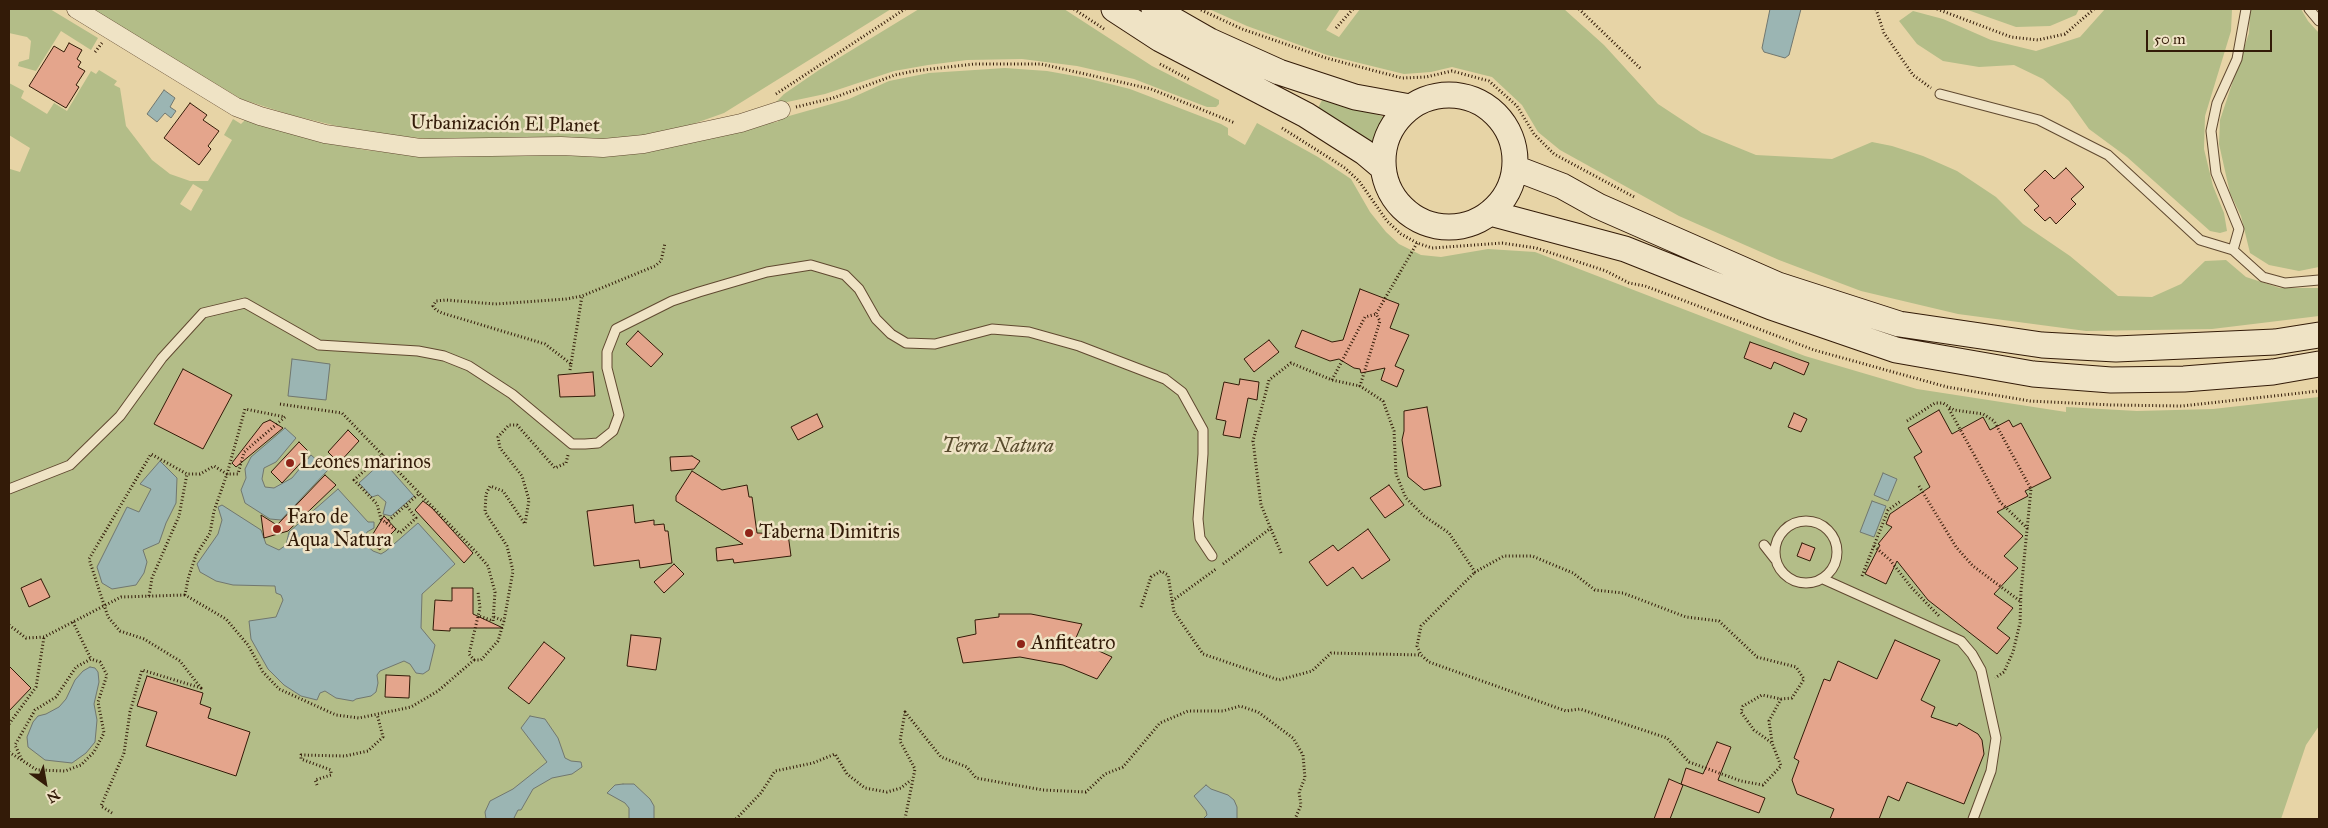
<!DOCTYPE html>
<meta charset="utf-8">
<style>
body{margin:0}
#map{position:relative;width:2328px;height:828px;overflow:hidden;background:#e7d4a6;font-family:"IM FELL Great Primer",serif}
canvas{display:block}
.frame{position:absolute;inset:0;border:10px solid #331b08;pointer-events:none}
.north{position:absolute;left:20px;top:758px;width:50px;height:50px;-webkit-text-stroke:4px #efe3c5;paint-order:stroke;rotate:148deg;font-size:14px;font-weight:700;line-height:20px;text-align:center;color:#331b08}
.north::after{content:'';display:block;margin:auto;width:18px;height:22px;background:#331b08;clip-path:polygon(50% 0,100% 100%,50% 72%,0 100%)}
.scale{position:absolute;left:2146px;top:30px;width:126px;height:22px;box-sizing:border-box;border:2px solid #331b08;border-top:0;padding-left:6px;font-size:15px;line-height:18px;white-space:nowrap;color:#331b08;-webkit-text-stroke:4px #efe3c5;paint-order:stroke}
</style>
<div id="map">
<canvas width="2328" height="828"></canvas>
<div class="frame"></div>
<div class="north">N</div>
<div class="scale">50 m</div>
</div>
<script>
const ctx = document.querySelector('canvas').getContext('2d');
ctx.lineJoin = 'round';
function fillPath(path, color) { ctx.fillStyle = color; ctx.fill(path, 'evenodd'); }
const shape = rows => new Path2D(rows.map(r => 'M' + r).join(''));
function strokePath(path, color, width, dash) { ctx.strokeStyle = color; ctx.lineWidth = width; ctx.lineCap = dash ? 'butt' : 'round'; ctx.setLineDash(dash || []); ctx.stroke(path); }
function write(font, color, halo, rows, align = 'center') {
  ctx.font = font + ' "IM FELL Great Primer",serif'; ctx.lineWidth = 5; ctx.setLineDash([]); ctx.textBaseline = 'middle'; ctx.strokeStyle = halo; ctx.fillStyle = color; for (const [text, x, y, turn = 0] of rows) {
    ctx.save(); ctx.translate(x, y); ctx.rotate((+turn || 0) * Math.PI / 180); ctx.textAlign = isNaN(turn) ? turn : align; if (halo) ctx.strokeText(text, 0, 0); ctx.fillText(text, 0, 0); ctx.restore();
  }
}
fillPath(shape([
 [9,9,50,9,98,38,91,50,61,31,36,71,18,66,19,62,29,59,31,41,27,37,9,33],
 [92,9,891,9,724,113,676,130,626,140,441,140,366,133,291,115,241,99],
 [919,9,1064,9,1152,66,1219,100,1219,104,1216,107,1207,107,1134,79,1077,66,1022,59,967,60,928,65,894,71,825,94,773,105,784,94,819,70],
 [1209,9,1340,9,1326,30,1339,37,1360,9,1564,9,1604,45,1658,104,1702,133,1756,155,1832,159,1872,142,1892,146,1923,156,1957,171,1996,197,2023,224,2070,256,2118,296,2152,297,2181,284,2205,261,2226,260,2246,277,2280,288,2319,288,2319,316,2212,329,2086,331,1958,314,1861,291,1779,260,1679,216,1560,150,1538,132,1522,105,1492,77,1452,67,1431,72,1404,74,1327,55,1247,26],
 [1965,9,2079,9,2076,15,2050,26,2016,27],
 [2105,9,2232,9,2231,31,2205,116,2204,149,2213,186,2224,213,2227,231,2220,233,2210,231,2127,157,2089,129,2069,101,2043,79,2014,65,1979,67,1943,61,1917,44,1899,21,1913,11,1943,19,1991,40,2036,51,2080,37],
 [2250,9,2301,9,2308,21,2319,33,2319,267,2299,271,2269,265,2250,253,2241,216,2230,193,2219,144,2220,120,2249,33],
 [1005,68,1047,71,1086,78,1130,89,1221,124,1228,128,1228,135,1245,145,1257,123,1318,157,1351,179,1370,212,1386,232,1399,244,1421,255,1441,257,1488,249,1535,252,1805,356,1917,389,2066,412,2066,407,2137,411,2213,409,2319,397,2319,726,2306,745,2281,819,9,819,9,174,10,169,20,172,30,148,9,135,9,83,24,91,21,98,47,114,54,103,67,111,91,71,96,74,99,70,117,81,114,85,120,88,126,126,152,160,170,174,190,181,208,181,232,140,224,135,233,119,241,124,245,120,303,137,365,150,404,154,461,156,777,122,782,118,849,99,889,81,929,73],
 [193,184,203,190,191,211,180,204],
 [1323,98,1388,118,1377,139,1376,148,1317,110]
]), '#b3bd88');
const water = shape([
 [1770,9,1801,9,1789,55,1785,58,1764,52,1762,48,1770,9],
 [164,90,175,98,170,107,176,111,171,118,165,113,157,122,147,114,164,90],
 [292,359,330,364,326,400,288,396,292,359],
 [285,428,296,438,276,462,264,468,262,479,265,487,274,488,292,478,311,455,328,470,281,520,270,519,245,503,241,490,246,478,245,469,251,457,285,428],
 [160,461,177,478,176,503,166,523,159,543,143,550,147,562,144,573,136,585,112,589,102,583,97,567,127,507,139,512,151,489,140,484,160,461],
 [383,461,414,496,391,516,383,514,386,502,378,495,372,497,359,483,383,461],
 [1883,473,1897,479,1888,501,1874,495,1883,473],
 [338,489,368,522,374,522,374,528,367,532,364,539,367,546,373,551,381,554,386,551,418,523,455,564,422,594,421,628,435,645,429,670,423,674,416,673,410,664,404,661,380,671,377,675,378,683,376,692,371,696,356,699,353,701,336,698,325,691,320,693,317,700,301,696,284,685,268,669,251,639,249,621,276,617,283,600,281,595,276,593,275,586,233,585,216,581,200,572,197,564,218,534,222,520,218,507,222,505,261,530,266,544,279,550,286,545,289,532,338,489],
 [1872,501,1886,506,1874,537,1860,532,1872,501],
 [90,667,95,668,98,672,99,682,94,704,97,720,95,742,86,753,72,763,45,760,28,747,27,737,33,722,38,716,46,714,59,707,66,699,75,680,83,671,90,667],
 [530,716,545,719,558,738,565,758,571,761,581,762,582,767,572,774,552,778,533,789,521,810,518,810,514,818,516,819,486,819,485,812,490,801,513,789,547,762,521,728,530,716],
 [623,784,634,784,650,799,654,806,654,819,629,819,629,808,625,803,607,793,615,785,623,784],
 [1206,785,1211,789,1228,795,1234,800,1237,807,1237,819,1203,819,1207,815,1206,811,1194,796,1206,785]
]);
fillPath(water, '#9bb5b3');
strokePath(water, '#71776f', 1);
const building = shape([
 [69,43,82,50,77,59,81,62,78,67,85,71,76,85,79,87,66,108,29,86,54,46,64,52,69,43],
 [190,103,207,115,203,120,219,131,208,146,211,149,199,165,164,138,190,103],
 [2066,168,2084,187,2071,199,2076,204,2056,224,2050,217,2045,221,2034,210,2039,206,2024,190,2045,170,2054,179,2066,168],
 [1360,289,1399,304,1390,328,1409,335,1395,366,1404,370,1397,387,1381,380,1385,368,1361,373,1360,369,1354,368,1339,359,1330,361,1295,347,1302,330,1332,342,1343,340,1360,289],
 [638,331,663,354,651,367,626,344,638,331],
 [1269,340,1279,352,1254,372,1244,359,1269,340],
 [1750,342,1809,363,1804,375,1774,362,1771,369,1744,358,1750,342],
 [183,369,232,395,203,449,154,424,183,369],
 [593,372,595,396,560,397,558,375,593,372],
 [1240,379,1259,382,1257,400,1248,398,1240,438,1223,435,1226,421,1216,419,1224,382,1239,385,1240,379],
 [1427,407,1441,486,1424,490,1408,477,1402,440,1404,431,1404,411,1427,407],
 [1939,410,1952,434,1983,417,1990,430,2009,420,2013,427,2021,423,2051,478,2025,491,2028,496,1997,512,2023,536,2004,556,2018,568,1994,594,2013,608,1997,628,2010,638,1997,654,1928,600,1897,561,1886,584,1865,574,1880,545,1878,544,1892,527,1886,524,1890,514,1930,487,1914,457,1922,452,1908,428,1939,410],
 [1794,413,1807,419,1801,432,1788,427,1794,413],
 [817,414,823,427,798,440,791,427,817,414],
 [270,420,283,428,236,467,232,463,263,423,270,420],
 [348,430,359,441,339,463,328,452,348,430],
 [299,442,310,453,282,483,271,472,299,442],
 [692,456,700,461,694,469,671,471,670,457,692,456],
 [692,471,722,490,747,485,749,497,752,497,757,533,788,534,791,556,734,563,733,559,717,561,716,548,743,544,676,501,676,496,692,471],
 [325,475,336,485,288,531,264,538,261,515,280,527,278,524,325,475],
 [1389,485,1404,505,1385,518,1370,498,1389,485],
 [423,501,432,508,473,553,464,563,415,510,423,501],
 [633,505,635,523,654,520,654,525,664,524,665,531,668,531,672,563,640,568,639,560,594,566,587,511,633,505],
 [384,516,396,529,390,535,380,550,368,542,384,516],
 [1368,529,1390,560,1362,579,1353,567,1327,586,1309,562,1333,545,1338,551,1368,529],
 [1802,543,1815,548,1810,561,1797,556,1802,543],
 [674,564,684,574,664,593,654,582,674,564],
 [41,579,50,597,29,607,21,588,41,579],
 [452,588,473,588,473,614,503,628,450,628,450,631,433,630,435,600,452,601,452,588],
 [999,614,1031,614,1082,624,1075,640,1112,657,1097,679,1063,665,1020,657,963,663,957,638,976,634,975,620,999,617,999,614],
 [631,635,661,638,656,670,627,666,631,635],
 [1895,640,1940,660,1921,700,1935,707,1931,717,1957,726,1959,723,1978,734,1982,740,1984,754,1964,804,1907,782,1899,801,1888,796,1879,819,1830,819,1834,809,1797,794,1792,780,1799,761,1794,758,1824,679,1830,681,1838,661,1877,679,1895,640],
 [544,642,565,658,529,704,508,688,544,642],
 [9,666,31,688,9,711,9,666],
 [386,675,410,676,409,698,385,697,386,675],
 [147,676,203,693,200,704,211,708,208,718,250,732,236,776,146,746,157,712,137,706,147,676],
 [1717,742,1731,747,1718,780,1765,798,1759,813,1681,784,1686,768,1703,774,1717,742],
 [1669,779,1683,785,1670,819,1654,819,1669,779]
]);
fillPath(building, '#e4a58c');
strokePath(building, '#331b08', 1);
const service = shape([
 [2246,9,2237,59,2217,103,2211,131,2216,173,2239,229,2233,250,2263,277,2285,283,2319,280],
 [2309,9,2319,21],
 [1940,94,2039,120,2108,155,2200,240,2233,250],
 [9,489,70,465,120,416,162,358,203,313,245,303,319,345,418,351,444,356,469,366,512,394,572,444,585,444,598,443,613,431,619,415,607,368,607,352,616,329,672,301,699,292,767,272,811,265,845,275,859,289,876,319,891,334,906,343,935,344,992,329,1029,332,1079,346,1165,379,1182,392,1203,430,1203,454,1198,519,1200,538,1212,556],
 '1775 552a31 31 0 1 1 62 0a31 31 0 1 1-62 0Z',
 [1764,545,1775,559],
 [1823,579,1961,641,1972,654,1981,670,1996,738,1991,771,1973,819]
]);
const minor = shape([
 [76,9,236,107,260,116,325,134,420,148,561,146,603,148,644,144,741,123,781,110]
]);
const secondary = shape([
 [1114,9,1160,39,1306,115,1364,152,1383,168],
 [1154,9,1210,41,1279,72,1355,97,1410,107],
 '1383 161a66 66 0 1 1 132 0a66 66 0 1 1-132 0Z',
 [1515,168,1562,186,1598,206,1778,285,1899,324,2042,345,2116,349,2275,342,2319,335],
 [1490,213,1625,249,1771,307,1896,350,2033,374,2111,380,2184,379,2273,372,2319,364]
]);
strokePath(service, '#604930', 11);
strokePath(minor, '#604930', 19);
strokePath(secondary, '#331b08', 27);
strokePath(shape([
 [1074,9,1104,29],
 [1579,9,1641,69],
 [1876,9,1884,33,1913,75,1931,88],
 [1937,9,2011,37,2038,40,2065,34,2094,9],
 [1201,10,1242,29,1326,58,1402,78,1426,77,1452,71,1489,81,1517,106,1534,134,1554,154,1636,198],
 [1336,28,1353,9],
 [95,52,102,43],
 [1160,64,1190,80],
 [776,94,905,9],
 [796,107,833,98,895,75,914,71,974,64,1041,64,1151,89,1235,123],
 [1282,128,1345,168,1359,181,1387,221,1401,234,1417,243,1432,248,1502,243,1536,248,1606,271,1629,283,1645,286,1685,301,1814,350,1947,387,2030,401,2112,405,2182,406,2319,391],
 [1417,243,1376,314,1380,321,1360,386,1383,401,1394,431,1396,474,1406,498,1424,516,1449,533,1475,572,1504,556,1532,556,1573,573,1595,590,1623,593,1686,617,1719,621,1757,657,1796,667,1804,679,1792,698,1781,699,1762,695,1743,706,1741,712,1754,730,1772,743,1781,766,1763,785,1741,781,1689,762,1667,738,1580,709,1566,711,1429,662,1421,655,1417,646,1421,626,1475,572],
 [571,364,582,296],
 [570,370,571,364,545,344,442,313,436,310,433,306,436,301,446,300,495,304,566,299,582,296,655,266,661,261,665,243],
 [1332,380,1365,317,1376,314],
 [280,404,342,413,476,552,488,566,495,592,493,621,479,616],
 [1949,409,2000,502,2028,529],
 [1907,421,1935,403,1943,403,1954,410,1983,414,1994,421,2031,489,2021,591,2020,623,2013,652,2004,672,1995,678],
 [383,454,354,480,377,504,381,519,400,533,416,518,406,505,420,493],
 [1919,486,1956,547,1973,566,2020,601],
 [386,523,406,505],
 [1874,546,1890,560,1911,587,1939,616],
 [1281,553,1261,505,1253,441,1269,380,1291,363,1332,380,1360,386],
 [1223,564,1271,528],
 [1862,576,1888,510,1901,501],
 [149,596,152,578,179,516,187,474],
 [1172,601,1216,569],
 [1141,607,1151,577,1161,571,1168,575,1174,612,1203,654,1279,680,1312,671,1331,653,1421,655],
 [494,617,504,621],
 [73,622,91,659],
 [9,625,26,638,44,637,121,597,185,595],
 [474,660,481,660,498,641,504,621,513,571,507,546,485,512,486,494,490,486,503,491,525,524,529,500,522,476,500,448,498,437,509,425,517,425,555,468,566,463,568,455],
 [9,724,36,687,44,637],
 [1772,742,1769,721,1781,699],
 [9,752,37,770,65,771,81,765,94,752,104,733,98,702,107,675,100,662,91,659,76,667,56,697,35,710,15,745,22,760],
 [317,785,315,780,331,775,331,770,301,759,301,755,345,756,368,751,383,737,377,714],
 [112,813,101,806,124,753,130,712,142,670,201,688,180,661,144,639,120,631,108,617,89,559,151,454,187,474,200,474,214,466,227,474,238,474,244,452,285,417,245,409,227,474,214,511,210,533,196,555,188,579,185,595,226,619,248,645,263,672,279,689,336,715,359,718,411,707,438,691,474,660,469,654,480,608,478,592],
 [736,819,761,793,775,771,813,763,835,754,847,774,865,788,887,792,901,788,911,780],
 [905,819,915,769,900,741,905,712,941,757,967,767,976,778,1043,790,1086,792,1105,774,1123,767,1160,723,1188,711,1223,711,1240,706,1258,712,1293,738,1303,755,1305,778,1299,792,1301,805,1295,819]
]), '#331b08', 3, [1, 2.5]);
strokePath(service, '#efe3c5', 9);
strokePath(minor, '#efe3c5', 18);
strokePath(secondary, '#efe3c5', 25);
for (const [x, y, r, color] of [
 [290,463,5,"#8f2418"],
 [277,529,5,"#8f2418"],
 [749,533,5,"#8f2418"],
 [1021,644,5,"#8f2418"]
]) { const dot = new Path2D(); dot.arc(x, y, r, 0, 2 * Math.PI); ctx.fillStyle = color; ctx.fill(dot); strokePath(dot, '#efe3c5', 2); }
write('20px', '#331b08', '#efe3c5', [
 ["Urbanización El Planet",505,125,1]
]);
write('italic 20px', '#594c2e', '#efe3c5', [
 ["Terra Natura",998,447]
]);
write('20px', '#331b08', '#efe3c5', [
 ["Leones marinos",300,463],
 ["Faro de",287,518],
 ["Aqua Natura",287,541],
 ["Taberna Dimitris",759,533],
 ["Anfiteatro",1031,644]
], 'left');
</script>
